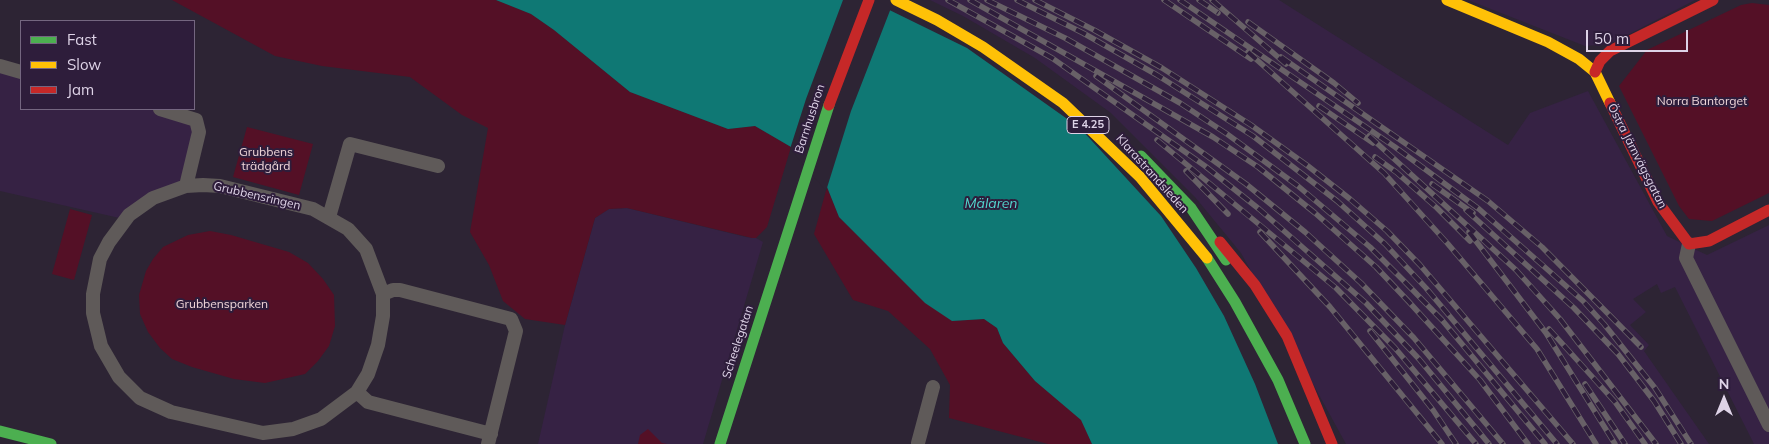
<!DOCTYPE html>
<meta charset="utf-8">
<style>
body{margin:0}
#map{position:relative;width:1769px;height:444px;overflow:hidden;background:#2d2434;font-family:Mulish,sans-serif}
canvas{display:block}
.legend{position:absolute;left:20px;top:20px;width:175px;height:90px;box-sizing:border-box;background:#2e1d3b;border:1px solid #746680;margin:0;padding:6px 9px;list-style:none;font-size:15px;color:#ded3e7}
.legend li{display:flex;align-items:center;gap:10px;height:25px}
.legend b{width:25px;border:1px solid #746680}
.north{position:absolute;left:1699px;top:374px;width:50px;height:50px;-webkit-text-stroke:4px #2e1d3b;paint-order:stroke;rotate:0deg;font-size:14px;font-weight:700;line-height:20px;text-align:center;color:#ded3e7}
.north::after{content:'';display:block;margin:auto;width:18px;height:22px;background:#ded3e7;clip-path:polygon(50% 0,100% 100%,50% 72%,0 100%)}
.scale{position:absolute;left:1586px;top:30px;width:102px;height:22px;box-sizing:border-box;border:2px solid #ded3e7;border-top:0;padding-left:6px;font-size:15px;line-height:18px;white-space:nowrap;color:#ded3e7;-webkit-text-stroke:4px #2e1d3b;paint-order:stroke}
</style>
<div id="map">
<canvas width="1769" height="444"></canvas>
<ul class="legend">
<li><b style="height:6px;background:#4caf50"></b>Fast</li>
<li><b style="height:6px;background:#ffc107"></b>Slow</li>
<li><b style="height:6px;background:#c62828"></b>Jam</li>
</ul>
<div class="north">N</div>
<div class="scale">50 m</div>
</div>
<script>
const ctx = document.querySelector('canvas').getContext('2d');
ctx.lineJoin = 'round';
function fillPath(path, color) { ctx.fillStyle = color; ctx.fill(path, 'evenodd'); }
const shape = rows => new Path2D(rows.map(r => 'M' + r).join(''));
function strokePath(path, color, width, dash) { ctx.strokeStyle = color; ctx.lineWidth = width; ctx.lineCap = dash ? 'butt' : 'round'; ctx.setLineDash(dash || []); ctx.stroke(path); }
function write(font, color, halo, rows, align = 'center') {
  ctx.font = font + ' Mulish,sans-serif'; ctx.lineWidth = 4; ctx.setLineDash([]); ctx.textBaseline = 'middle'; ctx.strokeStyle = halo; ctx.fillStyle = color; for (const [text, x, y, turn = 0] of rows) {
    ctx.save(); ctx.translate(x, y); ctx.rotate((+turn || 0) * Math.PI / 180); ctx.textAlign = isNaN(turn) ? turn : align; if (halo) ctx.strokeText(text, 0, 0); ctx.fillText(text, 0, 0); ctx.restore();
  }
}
fillPath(shape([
 [930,0,1279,0,1508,145,1530,113,1588,91,1667,236,1707,255,1769,225,1769,444,1754,444,1675,287,1661,293,1657,284,1633,299,1646,312,1630,325,1649,345,1644,351,1709,444,1346,444,1241,253,1195,197,1111,113,1035,58,963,16],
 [1468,0,1695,0,1610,44,1585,46],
 [0,66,21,71,21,109,158,109,195,121,185,186,124,219,0,191],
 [627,208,746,237,756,238,763,242,703,444,538,444,565,325,595,218,609,209]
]), '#362244');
fillPath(shape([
 [172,0,496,0,531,14,554,30,630,92,728,129,755,126,791,147,767,227,756,238,752,238,627,208,609,209,595,218,565,325,525,319,503,301,489,265,470,232,488,128,462,115,410,77,322,66,275,56],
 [1752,3,1769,5,1769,193,1712,221,1689,219,1679,206,1619,86,1647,50,1741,5],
 [247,127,313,144,299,195,233,177],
 [827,187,839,217,892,269,952,321,984,319,997,328,1003,343,1035,381,1082,420,1092,444,1048,444,949,418,950,385,930,349,888,311,853,300,814,234],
 [70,209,92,215,74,280,52,274],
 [210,231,231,235,289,252,308,263,323,279,334,295,335,326,329,346,318,361,305,374,265,383,234,379,192,367,172,359,160,348,148,332,140,314,139,295,146,271,153,259,163,247,188,235],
 [648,429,662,443,667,444,638,444,640,435]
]), '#541026');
fillPath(shape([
 [496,0,869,0,967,48,1080,128,1161,216,1196,268,1224,316,1255,384,1278,444,1092,444,1081,420,1035,381,1003,343,997,328,984,319,952,321,925,303,839,217,827,187,791,147,755,126,728,129,630,92,554,30,531,14]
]), '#0f7874');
fillPath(shape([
 [843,0,875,0,891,8,851,111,826,191,790,149,806,99]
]), '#2d2434');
strokePath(shape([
 [0,66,21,72],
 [160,109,196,120,199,132,186,186],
 [203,185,220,186,313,209,348,229,366,249,383,294,383,316,378,345,368,374,357,392,321,419,293,429,263,433,171,412,140,398,119,377,101,346,93,313,93,294,100,259,109,242,129,215,153,198,186,186,203,185],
 [329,217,350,144,438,166],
 [1689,244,1686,258,1769,425],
 [383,294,393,290,400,290,511,319,516,331,488,444],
 [357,392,368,402,491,434],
 [918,443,933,387]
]), '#5f5a59', 14);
strokePath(shape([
 [1141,156,1191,208,1226,260],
 [1207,258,1235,302,1278,380,1305,444],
 [0,431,51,444],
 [720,444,829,105]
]), '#4caf50', 11);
strokePath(shape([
 [896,0,937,20,983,47,1063,103,1140,177,1207,258],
 [1447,0,1548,42,1579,59,1595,72,1610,103]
]), '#ffc107', 11);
strokePath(shape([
 [1595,72,1600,61,1610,51,1713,0],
 [1610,103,1658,202,1689,244,1709,241,1769,210],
 [829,105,869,0],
 [1220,242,1255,285,1287,336,1332,444]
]), '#c62828', 11);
const rail = shape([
 [948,0,1052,58,1205,166,1259,209,1366,303,1419,359,1489,444],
 [970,0,1213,137,1258,167,1315,213,1376,267,1409,302,1480,380,1528,444],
 [987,0,1065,38,1180,103,1227,134,1298,186,1370,247,1404,281,1442,320,1545,444],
 [1017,0,1083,33,1157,75,1253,136,1337,201,1385,244,1426,288,1557,444],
 [1035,0,1094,30,1162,68,1251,125,1308,166,1350,199,1387,231,1420,265,1573,444],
 [1164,0,1251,59],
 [1180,0,1395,147,1479,209,1583,301,1604,324,1655,388,1691,444],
 [1199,0,1218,13],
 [1212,0,1286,64],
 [1248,22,1334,83,1358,103],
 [1248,52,1384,173,1448,244,1537,349,1596,444],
 [1281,57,1488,201,1542,247,1641,347],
 [1096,76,1246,184,1305,232,1361,283,1414,338,1503,444],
 [1319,106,1373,143],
 [1369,136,1516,270,1560,319,1656,444],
 [1157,140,1336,288,1395,348,1476,444],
 [1375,157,1396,172,1437,208,1470,241],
 [1186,171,1228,214],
 [1432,184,1473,213],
 [1466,210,1574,308,1618,354,1654,401,1681,444],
 [1260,232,1330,307,1442,444],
 [1469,232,1546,333,1615,444],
 [1549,329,1615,402,1645,444],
 [1370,331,1433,410,1456,444],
 [1585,384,1625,444]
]);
strokePath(rail, '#686167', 5.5);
strokePath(rail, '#2e1d3b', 4, [11]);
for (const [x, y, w] of [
 [1088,125,42]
]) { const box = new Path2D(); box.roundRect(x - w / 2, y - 8.5, w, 17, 4); ctx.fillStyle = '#2e1d3b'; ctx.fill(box); strokePath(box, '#ded3e7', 1); }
write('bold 11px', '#ded3e7', null, [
 ["E 4.25",1088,125]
]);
write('12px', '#efd5d8', '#2e1d3b', [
 ["Norra Bantorget",1702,101],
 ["Grubbens",266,152],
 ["trädgård",266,166],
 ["Grubbensparken",222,304]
]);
write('12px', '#ded3e7', '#2e1d3b', [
 ["Barnhusbron",810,119,-72],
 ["Östra Järnvägsgatan",1637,156,63],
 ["Klarastrandsleden",1152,174,48],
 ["Grubbensringen",257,196,13],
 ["Scheelegatan",738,342,-72]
]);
write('italic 14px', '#53d8d0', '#2e1d3b', [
 ["Mälaren",991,204]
]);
</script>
